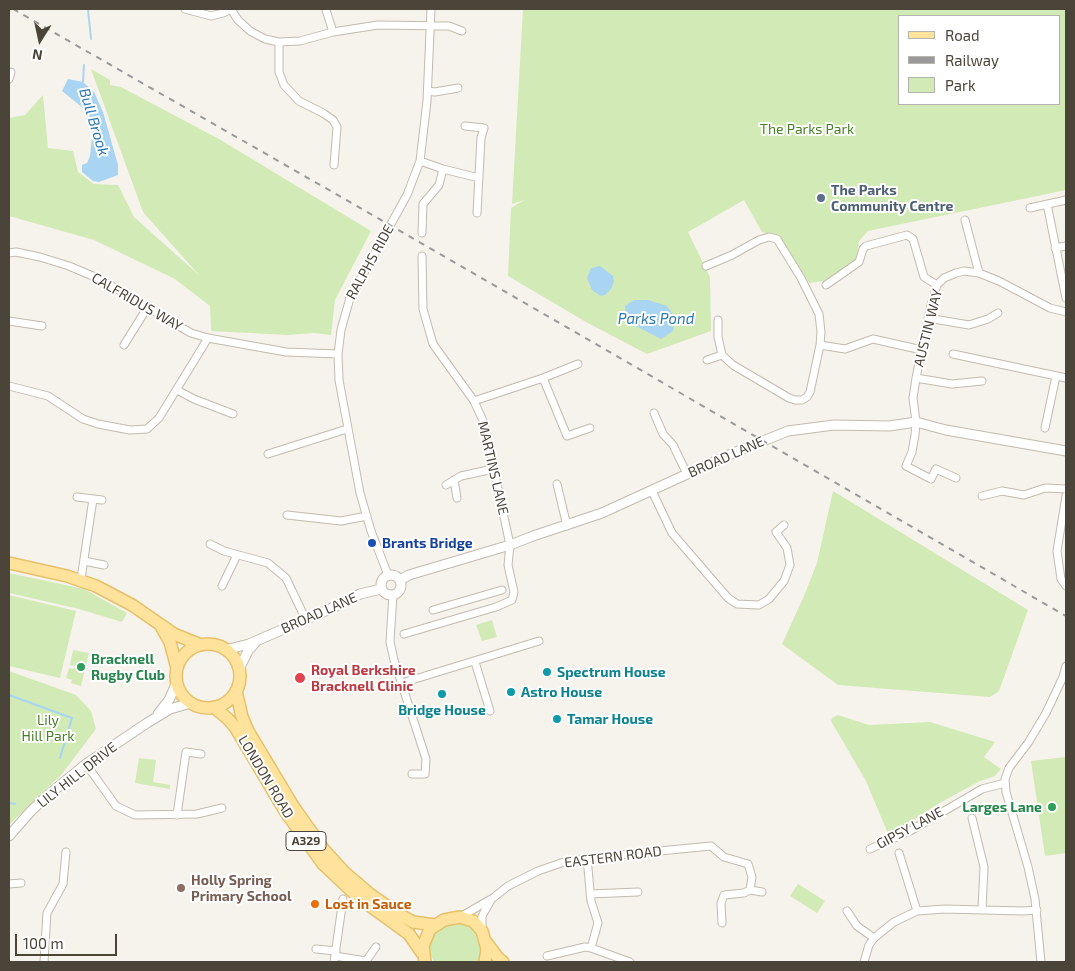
<!DOCTYPE html>
<style>
body{margin:0}
#map{position:relative;width:1075px;height:971px;overflow:hidden;background:#f6f3ec;font-family:"Exo 2",sans-serif}
canvas{display:block}
.frame{position:absolute;inset:0;border:10px solid #4b4439;pointer-events:none}
.legend{position:absolute;left:898px;top:15px;width:162px;height:90px;box-sizing:border-box;background:#fff;border:1px solid #b7b4b0;margin:0;padding:6px 9px;list-style:none;font-size:15px;color:#4b4439}
.legend li{display:flex;align-items:center;gap:10px;height:25px}
.legend b{width:25px;border:1px solid #b7b4b0}
.north{position:absolute;left:15px;top:15px;width:50px;height:50px;-webkit-text-stroke:4px #fff;paint-order:stroke;rotate:190deg;font-size:14px;font-weight:700;line-height:20px;text-align:center;color:#4b4439}
.north::after{content:'';display:block;margin:auto;width:18px;height:22px;background:#4b4439;clip-path:polygon(50% 0,100% 100%,50% 72%,0 100%)}
.scale{position:absolute;left:15px;top:934px;width:102px;height:22px;box-sizing:border-box;border:2px solid #4b4439;border-top:0;padding-left:6px;font-size:15px;line-height:18px;white-space:nowrap;color:#4b4439;-webkit-text-stroke:4px #fff;paint-order:stroke}
</style>
<div id="map">
<canvas width="1075" height="971"></canvas>
<div class="frame"></div>
<ul class="legend">
<li><b style="height:6px;background:#ffe39c"></b>Road</li>
<li><b style="height:6px;background:#9a9a9a"></b>Railway</li>
<li><b style="height:14px;background:#d2eab5"></b>Park</li>
</ul>
<div class="north">N</div>
<div class="scale">100 m</div>
</div>
<script>
const ctx = document.querySelector('canvas').getContext('2d');
ctx.lineJoin = 'round';
function fillPath(path, color) { ctx.fillStyle = color; ctx.fill(path, 'evenodd'); }
const shape = rows => new Path2D(rows.map(r => 'M' + r).join(''));
function strokePath(path, color, width, dash) { ctx.strokeStyle = color; ctx.lineWidth = width; ctx.lineCap = dash ? 'butt' : 'round'; ctx.setLineDash(dash || []); ctx.stroke(path); }
function write(font, color, halo, rows, align = 'center') {
  ctx.font = font + ' "Exo 2",sans-serif'; ctx.lineWidth = 4; ctx.setLineDash([]); ctx.textBaseline = 'middle'; ctx.strokeStyle = halo; ctx.fillStyle = color; for (const [text, x, y, turn = 0] of rows) {
    ctx.save(); ctx.translate(x, y); ctx.rotate((+turn || 0) * Math.PI / 180); ctx.textAlign = isNaN(turn) ? turn : align; if (halo) ctx.strokeText(text, 0, 0); ctx.fillText(text, 0, 0); ctx.restore();
  }
}
fillPath(shape([
 [523,9,1066,9,1066,190,868,231,859,241,856,261,824,281,809,283,780,236,762,232,744,200,688,232,710,277,711,331,647,354,586,322,508,276,511,208,524,200,512,204],
 [899,16,1059,16,1059,104,899,104],
 [91,69,110,80,110,85,121,87,219,139,371,231,335,300,331,335,314,333,288,335,211,331,210,306,175,279,94,240,9,216,9,118,25,115,43,95,48,148,73,151,78,172,94,184,118,185,134,217,199,275,143,212],
 [833,491,1028,610,999,691,990,697,838,685,782,644,804,596,817,563],
 [9,573,84,589,127,613,122,622,79,609,9,593],
 [9,595,76,611,60,678,9,666],
 [492,620,497,637,482,641,476,625],
 [73,650,89,653,81,686,71,683,72,680,66,678,69,668,74,669,75,666,70,665],
 [9,671,76,695,91,711,96,729,62,774,9,825],
 [838,715,869,725,930,722,995,742,984,757,1001,769,995,776,980,781,938,804,889,836,866,781,831,721,832,718],
 [1066,757,1066,853,1045,856,1031,761],
 [139,758,156,760,153,782,170,785,170,789,135,783],
 [798,884,825,901,817,913,790,896],
 [457,921,468,924,477,932,483,952,480,961,479,962,434,962,428,948,430,937,440,927]
]), '#d2eab5');
fillPath(shape([
 [68,79,83,82,94,92,103,112,118,165,118,175,99,182,93,181,82,172,82,165,87,163,90,156,93,127,88,112,62,91],
 [600,266,613,276,614,282,611,289,605,295,601,296,592,290,587,278,591,268],
 [634,300,648,300,667,306,675,318,673,331,661,339,626,321,625,306]
]), '#a9d4f2');
strokePath(shape([
 [88,9,91,39],
 [83,82,84,65],
 [9,695,72,718,60,758],
 [9,803,15,804]
]), '#a9d4f2', 2);
const minor = shape([
 [185,9,211,16,223,13,231,9],
 [231,9,238,20,250,31,265,39,279,42,300,41,333,32,378,25,449,26,462,31],
 [326,10,333,32],
 [279,42,279,72,284,85,299,101,323,113,333,120,337,127,334,165],
 [9,79,11,72],
 [428,91,435,92,458,88],
 [465,126,484,128,481,138,477,213],
 [420,161,443,169,479,178],
 [1047,204,1066,298],
 [1030,208,1066,200],
 [965,220,979,273],
 [422,233,423,204,439,185,443,169],
 [1055,248,1066,246],
 [9,253,16,252,40,257,69,266,102,280,175,324,191,333,208,338,286,352,338,354],
 [706,266,732,255,759,240,769,237,777,239,801,278,819,314,821,332,820,345,810,392,807,397,802,400,795,400,789,398,733,365,722,355,718,337,718,320],
 [826,285,859,262,863,249,866,246,907,235,913,239,924,277,937,285],
 [928,318,969,325,988,319,998,313],
 [9,321,42,326],
 [124,345,147,308],
 [820,345,845,349,873,339,922,350],
 [953,354,1066,378],
 [707,360,722,355],
 [543,378,567,436,590,428],
 [916,378,952,384,982,381],
 [9,386,48,396,83,419,98,424,130,430,147,429,159,418,208,338],
 [177,390,194,399,233,414],
 [474,401,543,378,578,364],
 [654,413,663,434,673,445,687,474],
 [1045,428,1056,376],
 [268,454,347,429],
 [956,478,936,469,931,479,906,466,912,452,915,435,916,422,913,398,916,378,931,305,937,285,944,278,956,273,964,271,979,273,999,281,1050,308,1066,312],
 [454,480,457,498],
 [557,484,567,526],
 [446,485,461,476,493,469],
 [652,491,672,533,728,598,737,604,759,605,769,599,784,581,790,565,787,548,776,532,784,525],
 [982,496,1002,491,1024,495,1045,488,1066,489],
 [1066,496,1057,551,1061,579,1066,586],
 [77,497,102,500],
 [287,515,341,521,367,516],
 [210,544,224,551,268,563,286,578,306,620],
 [84,561,104,565],
 [388,575,371,531,360,493,339,380,338,354,341,330,350,298,407,195,420,161,427,101,431,9],
 [81,579,93,499],
 [222,586,237,555],
 [393,595,390,642,394,660,426,759,425,774,412,774],
 [433,610,502,590],
 [404,634,496,607,512,600,514,592,508,565,510,545,484,423,474,401,433,344,423,309,422,256],
 [475,662,490,711],
 [402,683,539,641],
 [86,764,116,806,135,815,197,814,222,808],
 [177,815,186,752,201,754],
 [972,818,984,867,982,909],
 [870,849,910,831,982,789,1005,783],
 [899,853,917,911],
 [587,858,591,901,598,923,591,948],
 [9,884,21,883],
 [590,894,638,892],
 [847,911,857,926,874,938],
 [460,917,493,898,508,886,538,871,561,863,587,858,711,846,724,857,748,864,752,877,750,890],
 [722,923,721,903,724,895,744,893,750,890,762,892],
 [482,929,482,916,491,900],
 [316,949,336,951],
 [335,956,366,961,376,947],
 [547,956,585,947,591,948,630,962],
 [44,962,47,913,63,884,66,852],
 [334,962,343,899],
 [864,962,869,945,874,938,894,922,917,911,945,909,1023,911,1037,910],
 [1041,962,1035,899,1028,867,1006,792,1005,779,1009,768,1028,743,1046,713,1063,677,1066,666]
]);
const tertiary = shape([
 '381 585a10 10 0 1 1 20 0a10 10 0 1 1-20 0Z',
 [400,580,409,575,510,545,533,536,602,513,731,454,788,431,834,425,889,426,916,422,946,430,1066,451],
 [225,650,249,644,330,609,360,594,381,589],
 [239,669,248,651,255,643],
 [158,714,169,700,177,682],
 [9,836,31,811,47,796,86,764,147,723,170,709,191,703]
]);
const primary = shape([
 [9,563,67,576,96,586,132,605,174,634,201,645],
 [162,628,170,642,177,668],
 '176 676a32 32 0 1 1 64 0a32 32 0 1 1-64 0Z',
 [236,691,242,717,248,731,293,806,324,850,344,872,371,895,397,913,413,922,435,925],
 [214,707,228,719,235,727,285,811,323,864,358,897,409,934,422,953],
 [486,942,498,958,503,962],
 [425,962,423,946,430,929,444,920,460,917,473,921,477,925,482,931,487,949,485,962]
]);
strokePath(minor, '#c2bbae', 9);
strokePath(tertiary, '#c2bbae', 11);
strokePath(primary, '#e6c16a', 14);
strokePath(minor, '#fff', 7);
strokePath(tertiary, '#fff', 9);
strokePath(primary, '#ffe39c', 11);
strokePath(shape([
 [13,9,383,221,1066,616]
]), '#9a9a9a', 2, [6, 6]);
for (const [x, y, r, color] of [
 [821,198,5,"#5c6f8a"],
 [372,543,5,"#1a4fb4"],
 [81,667,5,"#2e9e5b"],
 [547,672,5,"#0f9aa8"],
 [300,678,6,"#e0444e"],
 [511,692,5,"#0f9aa8"],
 [442,694,5,"#0f9aa8"],
 [557,719,5,"#0f9aa8"],
 [1052,807,5,"#2e9e5b"],
 [181,888,5,"#8d6e63"],
 [315,904,5,"#e8710a"]
]) { const dot = new Path2D(); dot.arc(x, y, r, 0, 2 * Math.PI); ctx.fillStyle = color; ctx.fill(dot); strokePath(dot, '#fff', 2); }
for (const [x, y, w] of [
 [306,841,40]
]) { const box = new Path2D(); box.roundRect(x - w / 2, y - 9.5, w, 19, 4); ctx.fillStyle = '#fff'; ctx.fill(box); strokePath(box, '#4b4439', 1); }
write('bold 12px', '#4b4439', null, [
 ["A329",306,841]
]);
write('14px', '#4a7f2a', '#fff', [
 ["The Parks Park",807,129],
 ["Lily",48,720],
 ["Hill Park",48,736]
]);
write('bold 14px', '#4e5e75', '#fff', [
 ["The Parks",831,190],
 ["Community Centre",831,206]
], 'left');
write('14px', '#4b4439', '#fff', [
 ["RALPHS RIDE",370,262,-61],
 ["CALFRIDUS WAY",137,302,30],
 ["AUSTIN WAY",928,328,-76],
 ["BROAD LANE",726,457,-24],
 ["MARTINS LANE",493,468,77],
 ["BROAD LANE",319,613,-24],
 ["LILY HILL DRIVE",77,775,-38],
 ["LONDON ROAD",266,777,59],
 ["GIPSY LANE",910,828,-28],
 ["EASTERN ROAD",613,857,-7]
]);
write('bold 14px', '#164399', '#fff', [
 ["Brants Bridge",382,543]
], 'left');
write('bold 14px', '#27864d', '#fff', [
 ["Bracknell",91,659],
 ["Rugby Club",91,675],
 ["Larges Lane",1042,807,"right"]
], 'left');
write('bold 14px', '#be3a42', '#fff', [
 ["Royal Berkshire",311,670],
 ["Bracknell Clinic",311,686]
], 'left');
write('bold 14px', '#0d838f', '#fff', [
 ["Spectrum House",557,672],
 ["Astro House",521,692],
 ["Bridge House",442,710,"center"],
 ["Tamar House",567,719]
], 'left');
write('bold 14px', '#785e54', '#fff', [
 ["Holly Spring",191,880],
 ["Primary School",191,896]
], 'left');
write('bold 14px', '#c56008', '#fff', [
 ["Lost in Sauce",325,904]
], 'left');
write('italic 15px', '#2e7ab2', '#fff', [
 ["Bull Brook",94,122,73],
 ["Parks Pond",656,319]
]);
</script>
